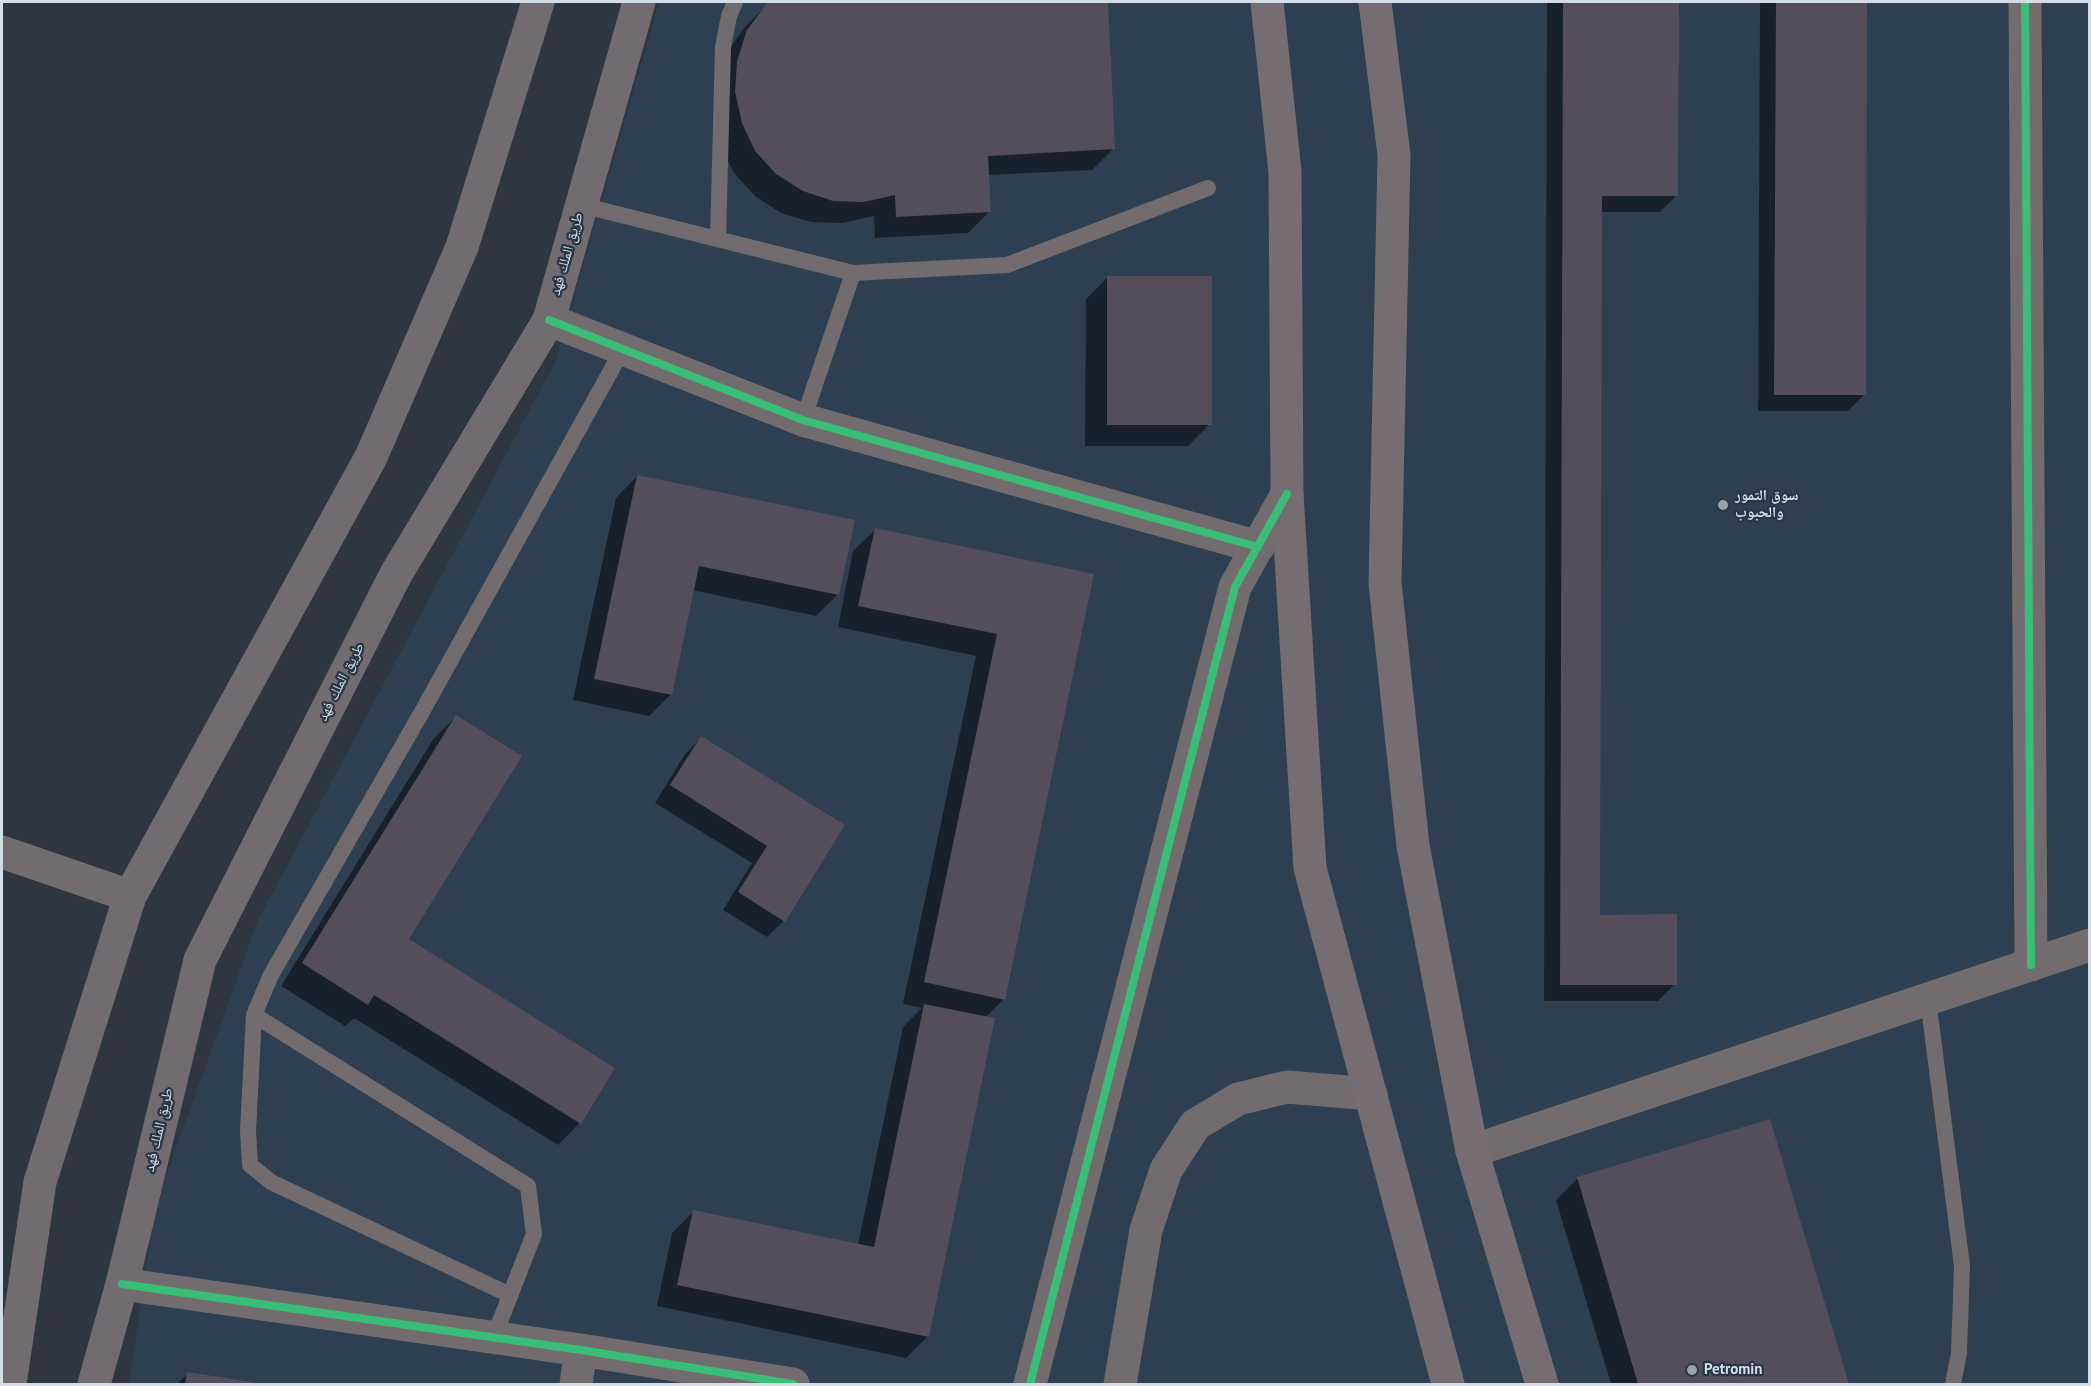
<!DOCTYPE html>
<meta charset="utf-8">
<style>
body{margin:0}
#map{position:relative;width:2091px;height:1386px;overflow:hidden;background:#2e363f;font-family:"PT Sans",sans-serif}
canvas{display:block}
.frame{position:absolute;inset:0;border:3px solid #d4dde6;pointer-events:none}
</style>
<div id="map">
<canvas width="2091" height="1386"></canvas>
<div class="frame"></div>
</div>
<script>
const ctx = document.querySelector('canvas').getContext('2d');
ctx.lineJoin = 'round';
function fillPath(path, color) { ctx.fillStyle = color; ctx.fill(path, 'evenodd'); }
const shape = rows => new Path2D(rows.map(r => 'M' + r).join(''));
function strokePath(path, color, width, dash) { ctx.strokeStyle = color; ctx.lineWidth = width; ctx.lineCap = dash ? 'butt' : 'round'; ctx.setLineDash(dash || []); ctx.stroke(path); }
function write(font, color, halo, rows, align = 'center') {
  ctx.font = font + ' "PT Sans","Noto Naskh Arabic",sans-serif'; ctx.lineWidth = 4.5; ctx.setLineDash([]); ctx.textBaseline = 'middle'; ctx.strokeStyle = halo; ctx.fillStyle = color; for (const [text, x, y, turn = 0] of rows) {
    ctx.save(); ctx.translate(x, y); ctx.rotate((+turn || 0) * Math.PI / 180); ctx.textAlign = isNaN(turn) ? turn : align; if (halo) ctx.strokeText(text, 0, 0); ctx.fillText(text, 0, 0); ctx.restore();
  }
}
fillPath(shape([
 [659,2,2089,2,2089,1384,129,1384,155,1207,258,920,555,362]
]), '#2d3f51');
fillPath(shape([
 [770,2,1106,2,1114,148,1092,170,988,175,990,211,968,233,875,238,874,216,842,223,811,222,781,213,755,196,734,173,720,145,726,54,744,28],
 [1547,2,1678,2,1677,195,1660,212,1600,212,1598,916,1675,984,1658,1001,1544,1001],
 [1760,2,1866,2,1865,394,1848,411,1758,411],
 [1108,277,1210,424,1188,446,1085,446,1086,299],
 [637,476,838,594,816,616,692,590,671,694,649,716,573,700,616,498],
 [875,530,1092,574,1004,999,985,1018,928,1336,906,1358,657,1306,672,1233,694,1211,858,1245,903,1027,922,1008,903,1004,976,656,838,627,853,551],
 [456,717,407,939,613,1069,580,1123,558,1145,354,1018,345,1026,281,986,434,738],
 [701,738,843,826,784,921,767,937,723,910,752,863,655,803,685,754],
 [1769,1121,1847,1384,1611,1384,1556,1200,1578,1178],
 [188,1374,256,1384,177,1384]
]), '#0007');
fillPath(shape([
 [768,2,1108,2,1115,149,988,156,991,212,896,217,895,195,864,202,833,201,803,191,776,174,755,151,742,123,735,92,737,61,747,30],
 [1563,2,1679,2,1678,196,1602,196,1600,915,1677,914,1677,985,1560,985],
 [1776,2,1867,2,1866,395,1774,395],
 [1107,276,1212,276,1212,425,1107,425],
 [637,475,855,520,839,595,699,566,672,695,594,679],
 [875,528,1094,574,1005,1000,924,982,997,634,858,606],
 [456,715,522,756,409,939,615,1068,581,1124,374,995,368,1005,302,963],
 [701,736,845,825,785,922,738,892,767,846,670,785],
 [924,1004,995,1018,929,1337,677,1285,693,1210,874,1247],
 [1770,1119,1849,1384,1638,1384,1577,1177],
 [187,1372,258,1383,258,1384,185,1384]
]), '#534e59');
strokePath(shape([
 [581,205,853,273,1007,265,1208,188],
 [718,239,723,47,729,16,735,2],
 [803,420,853,273],
 [1928,999,1962,1266,1959,1353,1953,1384],
 [254,1015,528,1186,534,1234,494,1337],
 [510,1295,271,1182,250,1165,248,1131,254,1015,271,975,423,710,623,349]
]), '#736c6f', 16);
strokePath(shape([
 [2025,2,2031,965],
 [549,320,803,420,1258,547],
 [2,852,130,896],
 [1472,1151,2090,945],
 [122,1284,581,1350,793,1384],
 [576,1384,581,1350],
 [1030,1384,1235,587,1287,494],
 [1120,1384,1146,1230,1166,1170,1195,1125,1238,1099,1287,1087,1371,1094]
]), '#736c6f', 33);
strokePath(shape([
 [1267,2,1285,172,1287,494,1310,868,1448,1384],
 [1375,2,1394,155,1385,583,1413,846,1472,1151,1542,1384]
]), '#756d72', 33);
strokePath(shape([
 [10,1384,40,1182,130,896,371,457,462,247,538,2],
 [94,1384,122,1284,200,960,396,574,549,320,639,2]
]), '#726c71', 33);
strokePath(shape([
 [2025,2,2031,965],
 [549,320,803,420,1258,547],
 [122,1284,581,1350,793,1384],
 [1030,1384,1235,587,1287,494]
]), '#3abd76', 8);
for (const [x, y, r, color] of [
 [1723,505,6,"#9aa3ac"],
 [1692,1370,6,"#9aa3ac"]
]) { const dot = new Path2D(); dot.arc(x, y, r, 0, 2 * Math.PI); ctx.fillStyle = color; ctx.fill(dot); strokePath(dot, '#283645', 2); }
write('15px', '#d4dde6', '#283645', [
 ["طريق الملك فهد",567,254,-74],
 ["طريق الملك فهد",341,682,-63],
 ["طريق الملك فهد",159,1130,-77]
]);
write('bold 15px', '#d4dde6', '#283645', [
 ["سوق التمور",1735,496],
 ["والحبوب",1735,513],
 ["Petromin",1704,1370]
], 'left');
</script>
